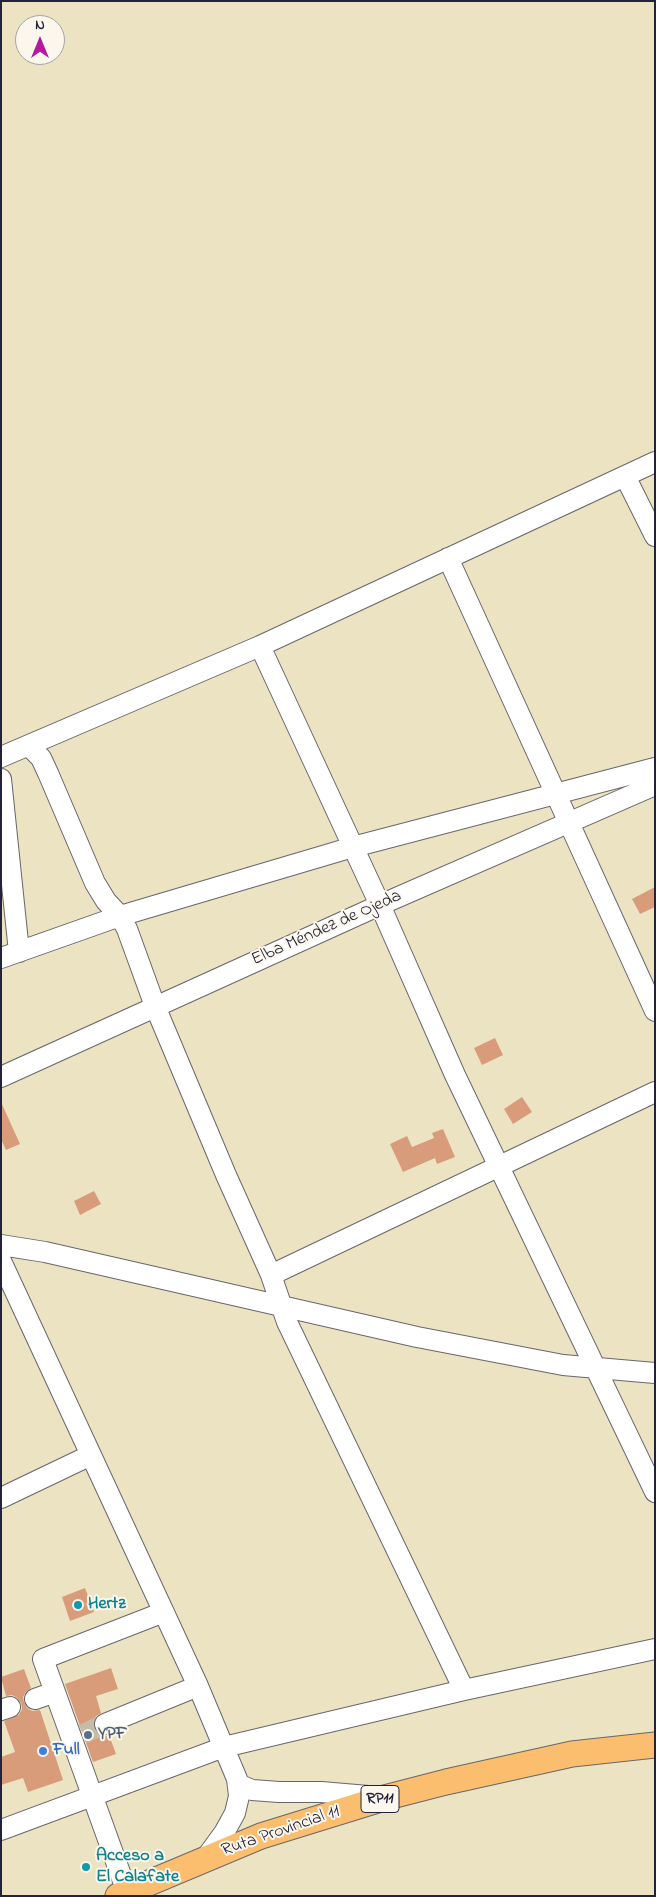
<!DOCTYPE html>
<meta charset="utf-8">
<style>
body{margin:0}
#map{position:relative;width:656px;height:1897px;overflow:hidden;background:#ece3c3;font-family:"Indie Flower",sans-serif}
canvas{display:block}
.frame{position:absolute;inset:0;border:2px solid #22223b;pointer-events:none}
.north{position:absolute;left:15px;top:15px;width:50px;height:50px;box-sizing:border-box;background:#fbf7ec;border:1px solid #a4a2a5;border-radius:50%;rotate:0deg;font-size:14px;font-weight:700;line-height:20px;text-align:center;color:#22223b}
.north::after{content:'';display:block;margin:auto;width:18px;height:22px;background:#b5179e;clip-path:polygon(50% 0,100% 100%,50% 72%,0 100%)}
</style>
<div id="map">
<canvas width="656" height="1897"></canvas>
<div class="frame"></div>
<div class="north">N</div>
</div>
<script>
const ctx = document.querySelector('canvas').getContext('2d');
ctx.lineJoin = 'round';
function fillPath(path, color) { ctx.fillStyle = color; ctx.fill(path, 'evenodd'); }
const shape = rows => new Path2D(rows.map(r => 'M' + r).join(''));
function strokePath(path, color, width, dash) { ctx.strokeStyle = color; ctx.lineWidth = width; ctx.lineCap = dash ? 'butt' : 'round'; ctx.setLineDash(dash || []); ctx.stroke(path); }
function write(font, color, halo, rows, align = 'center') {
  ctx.font = font + ' "Indie Flower",sans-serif'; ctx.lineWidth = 4; ctx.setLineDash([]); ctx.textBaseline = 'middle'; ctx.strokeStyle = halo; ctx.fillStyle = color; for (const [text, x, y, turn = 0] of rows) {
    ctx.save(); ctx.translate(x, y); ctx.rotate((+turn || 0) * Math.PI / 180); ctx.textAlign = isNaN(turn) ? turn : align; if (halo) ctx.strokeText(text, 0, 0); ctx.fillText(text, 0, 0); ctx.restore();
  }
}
fillPath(shape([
 [655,887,655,907,640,914,632,899],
 [495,1038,503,1055,482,1065,474,1048],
 [522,1097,532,1112,513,1124,504,1109],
 [1,1102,20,1144,6,1150,1,1139],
 [443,1129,455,1157,437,1164,435,1158,403,1172,390,1144,407,1136,412,1147,434,1138,432,1133],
 [94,1191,101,1204,80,1215,74,1201],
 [85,1588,94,1612,70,1621,62,1597],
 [111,1668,118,1689,96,1696,101,1713,96,1716,93,1723,94,1729,98,1734,104,1736,109,1735,116,1754,93,1762,65,1684],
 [24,1669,31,1688,26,1692,23,1697,24,1702,27,1708,32,1711,40,1710,63,1780,28,1792,23,1778,1,1785,1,1757,15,1752,4,1721,19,1715,22,1709,21,1703,17,1698,12,1695,6,1696,1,1677]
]), '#d99c7a');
strokePath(shape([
 [83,1734,105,1724]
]), '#c4bca8', 20, [20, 10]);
const minor = shape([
 [625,476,655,536],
 [448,558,655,1011],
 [260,646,380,905,455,1075,655,1492],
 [29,746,41,758,48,773,95,883,106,901,120,916,127,929,155,1006,226,1175,271,1275,287,1322,464,1690],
 [1,757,260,646,655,462],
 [1,779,19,952],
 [1,958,120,916,353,847,655,768],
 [1,1077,380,905,655,785],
 [1,1245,45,1252,417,1337,563,1365,655,1373],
 [1,1261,198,1686,237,1779,239,1796,235,1813,224,1833,205,1859],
 [271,1275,655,1092],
 [1,1498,91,1455],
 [35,1699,55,1692],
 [1,1710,10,1707],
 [105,1724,198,1686],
 [238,1784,252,1790,279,1792,321,1792,380,1797],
 [1,1830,224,1747,464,1690,655,1649],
 [127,1892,43,1659,164,1612]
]);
const major = shape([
 [118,1896,261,1836,384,1798,446,1782,572,1754,655,1745]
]);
strokePath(minor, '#69666b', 22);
strokePath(major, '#69666b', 27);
strokePath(minor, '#fff', 20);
strokePath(major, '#fabe6e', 25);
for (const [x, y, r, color] of [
 [78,1605,5,"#0f9aa8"],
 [88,1735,5,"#5c6f8a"],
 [43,1751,5,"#3f7fe0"],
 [86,1867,5,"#0f9aa8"]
]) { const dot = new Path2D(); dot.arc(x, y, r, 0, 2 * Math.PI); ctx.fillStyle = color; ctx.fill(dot); strokePath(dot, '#fbf7ec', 2); }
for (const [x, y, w] of [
 [380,1799,38]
]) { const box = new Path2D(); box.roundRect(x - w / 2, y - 13.5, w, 27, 4); ctx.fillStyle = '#fbf7ec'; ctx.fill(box); strokePath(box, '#22223b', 1); }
write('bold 16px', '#22223b', null, [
 ["RP11",380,1799]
]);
write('18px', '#22223b', '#fbf7ec', [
 ["Elba Méndez de Ojeda",327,929,-24],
 ["Ruta Provincial 11",281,1832,-19]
]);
write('bold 18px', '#0d838f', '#fbf7ec', [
 ["Hertz",88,1605],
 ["Acceso a",96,1857],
 ["El Calafate",96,1878]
], 'left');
write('bold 18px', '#4e5e75', '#fbf7ec', [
 ["YPF",98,1735]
], 'left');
write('bold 18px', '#366cbe', '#fbf7ec', [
 ["Full",53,1751]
], 'left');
</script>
